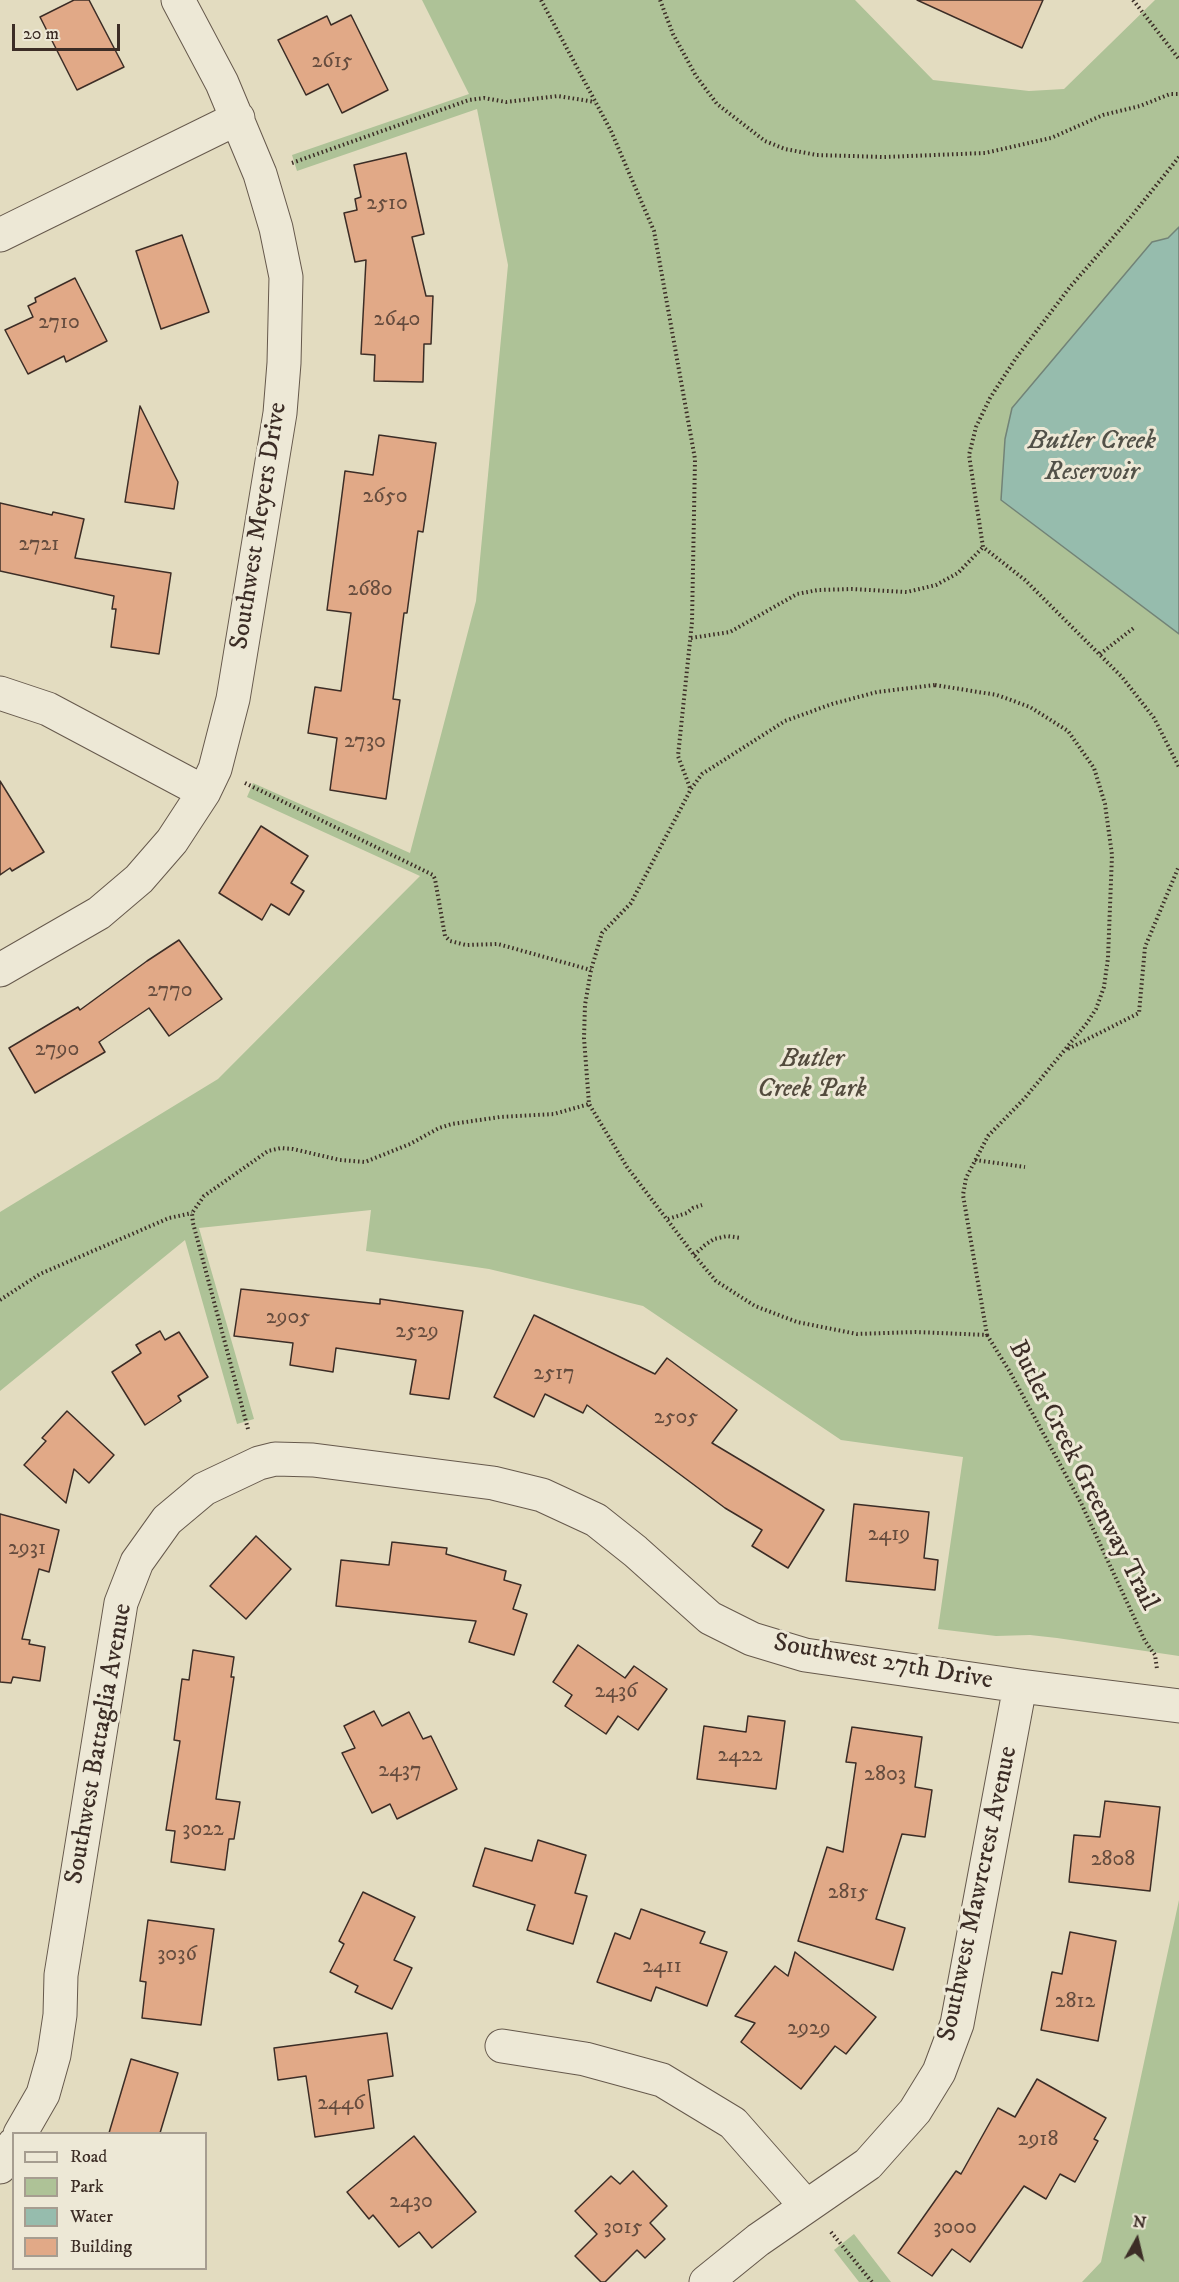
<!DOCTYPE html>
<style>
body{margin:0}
#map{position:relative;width:1179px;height:2282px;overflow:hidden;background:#e3dcc0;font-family:"IM FELL DW Pica",serif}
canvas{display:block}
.legend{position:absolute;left:12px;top:2132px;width:195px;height:138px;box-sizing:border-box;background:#ede8d6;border:2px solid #a69d90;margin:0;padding:8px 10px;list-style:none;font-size:18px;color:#3c2d26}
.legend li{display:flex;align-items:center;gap:12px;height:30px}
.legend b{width:30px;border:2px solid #a69d90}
.north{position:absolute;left:1107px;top:2210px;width:60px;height:60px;-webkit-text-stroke:4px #ede8d6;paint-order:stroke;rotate:8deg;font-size:16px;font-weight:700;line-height:24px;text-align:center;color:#3c2d26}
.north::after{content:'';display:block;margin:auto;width:21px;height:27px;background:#3c2d26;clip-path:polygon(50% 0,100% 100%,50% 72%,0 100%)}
.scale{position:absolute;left:12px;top:24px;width:108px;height:27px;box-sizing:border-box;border:3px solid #3c2d26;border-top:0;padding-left:8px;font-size:18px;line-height:21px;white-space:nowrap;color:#3c2d26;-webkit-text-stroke:4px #ede8d6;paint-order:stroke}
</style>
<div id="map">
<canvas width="1179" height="2282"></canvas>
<ul class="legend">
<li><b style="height:8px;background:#ede8d6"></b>Road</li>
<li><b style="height:16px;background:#aec297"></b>Park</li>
<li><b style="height:16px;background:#96bcad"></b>Water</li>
<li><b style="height:16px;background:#e1a987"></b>Building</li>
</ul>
<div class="north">N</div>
<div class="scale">20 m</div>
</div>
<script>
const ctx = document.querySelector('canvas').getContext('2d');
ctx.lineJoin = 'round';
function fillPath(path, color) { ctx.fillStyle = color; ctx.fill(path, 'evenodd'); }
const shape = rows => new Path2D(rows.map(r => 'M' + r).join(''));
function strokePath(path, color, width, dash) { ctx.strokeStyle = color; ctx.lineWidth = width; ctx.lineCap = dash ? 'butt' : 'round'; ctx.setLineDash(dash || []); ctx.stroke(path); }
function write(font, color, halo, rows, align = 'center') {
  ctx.font = font + ' "IM FELL DW Pica",serif'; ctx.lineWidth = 6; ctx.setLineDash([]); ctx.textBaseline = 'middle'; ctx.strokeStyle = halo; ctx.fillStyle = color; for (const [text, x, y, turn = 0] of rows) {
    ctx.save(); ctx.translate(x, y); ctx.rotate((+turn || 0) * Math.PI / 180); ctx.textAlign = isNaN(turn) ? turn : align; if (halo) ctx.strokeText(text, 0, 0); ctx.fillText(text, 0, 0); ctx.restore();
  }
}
fillPath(shape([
 [422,0,855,0,933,80,1029,91,1064,89,1155,0,1179,0,1179,1656,1057,1638,1030,1635,996,1636,938,1629,963,1457,841,1440,643,1306,489,1269,366,1251,371,1210,199,1228,254,1419,237,1424,185,1240,0,1391,0,1212,218,1079,420,876,247,797,253,783,410,853,476,601,508,265,477,109,297,171,292,155,469,94],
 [1179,1900,1179,2282,1082,2282,1101,2262],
 [854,2234,891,2282,859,2282,834,2250]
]), '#aec297');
const water = shape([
 [1179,227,1179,634,1001,500,1005,439,1012,408,1152,242,1168,238,1179,227]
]);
fillPath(water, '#96bcad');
strokePath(water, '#728377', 1.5);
const building = shape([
 [74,0,89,0,124,67,77,90,40,17,74,0],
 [917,0,1043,0,1022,48,917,0],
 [351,15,388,90,342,113,328,84,306,95,278,40,327,16,331,25,351,15],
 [406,153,424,234,412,237,426,296,433,296,431,344,424,344,423,382,374,381,375,355,361,354,366,260,355,262,344,213,357,210,355,199,361,197,354,165,406,153],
 [182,235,209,312,161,329,136,251,182,235],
 [75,278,107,341,66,362,64,356,28,374,5,330,33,317,28,306,36,302,35,298,75,278],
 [140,406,178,482,174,509,125,502,140,406],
 [379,435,436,443,423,532,418,531,407,613,404,613,393,699,400,700,386,799,330,790,337,738,308,733,315,687,341,691,351,613,327,610,345,471,373,475,379,435],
 [0,503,52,515,53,512,84,519,75,558,171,573,159,654,111,647,116,609,112,609,114,596,0,571,0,503],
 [0,781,44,852,12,871,10,868,0,875,0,781],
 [261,826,308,856,291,883,304,891,289,915,271,904,262,920,219,893,261,826],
 [179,940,222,999,169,1036,149,1008,99,1042,105,1052,35,1093,9,1048,78,1007,80,1010,147,961,179,940],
 [241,1289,380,1304,380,1299,463,1311,449,1399,410,1394,416,1360,336,1348,333,1372,290,1365,293,1343,234,1336,241,1289],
 [534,1315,655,1374,667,1358,737,1410,712,1443,824,1510,788,1568,752,1546,762,1530,725,1508,587,1405,583,1413,545,1394,534,1417,494,1397,534,1315],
 [160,1331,165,1340,179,1332,208,1377,178,1396,181,1401,145,1425,112,1372,141,1353,136,1345,160,1331],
 [67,1411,114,1455,89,1483,74,1469,66,1503,24,1465,46,1441,42,1438,67,1411],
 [854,1504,929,1512,924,1558,938,1560,935,1590,846,1581,854,1504],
 [0,1514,59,1530,49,1572,39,1569,22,1639,30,1640,29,1644,45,1647,40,1681,13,1677,11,1683,0,1682,0,1514],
 [256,1536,291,1569,246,1619,210,1586,256,1536],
 [392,1542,447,1548,446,1554,506,1571,504,1580,521,1585,513,1609,527,1614,514,1655,469,1642,476,1621,336,1606,341,1560,389,1565,392,1542],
 [578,1645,625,1678,634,1666,667,1689,638,1730,618,1716,606,1734,565,1706,572,1695,553,1682,578,1645],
 [193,1650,234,1657,231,1677,234,1677,216,1799,240,1802,234,1839,229,1839,225,1870,171,1862,175,1831,166,1830,180,1741,174,1740,182,1679,189,1680,193,1650],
 [374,1711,382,1726,409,1712,423,1739,431,1736,457,1789,397,1819,390,1804,372,1813,342,1753,355,1748,344,1726,374,1711],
 [748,1716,785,1721,776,1789,697,1779,704,1726,746,1732,748,1716],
 [852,1727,922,1737,915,1787,932,1790,925,1837,902,1834,876,1919,905,1928,893,1970,798,1941,827,1847,843,1852,856,1763,846,1762,852,1727],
 [1105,1801,1160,1807,1150,1891,1069,1882,1074,1835,1100,1837,1105,1801],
 [538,1840,586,1855,575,1893,587,1896,573,1944,527,1930,535,1905,473,1886,485,1848,532,1861,538,1840],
 [363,1892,415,1917,394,1960,412,1968,392,2009,355,1992,358,1986,330,1972,344,1944,339,1941,363,1892],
 [641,1909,705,1932,700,1943,727,1952,707,2006,656,1987,651,2001,597,1982,615,1933,630,1939,641,1909],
 [148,1920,214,1929,201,2025,142,2018,146,1982,140,1981,148,1920],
 [1070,1932,1116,1941,1098,2041,1041,2030,1052,1972,1062,1974,1070,1932],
 [795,1952,876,2017,846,2054,835,2046,801,2089,741,2042,755,2023,735,2016,775,1966,788,1976,795,1952],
 [387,2033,393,2076,368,2080,374,2128,315,2137,306,2076,278,2080,274,2048,387,2033],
 [131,2059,178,2073,160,2133,109,2133,131,2059],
 [1037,2079,1106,2118,1094,2139,1098,2141,1075,2182,1060,2174,1046,2199,1024,2186,970,2262,952,2249,932,2276,898,2253,956,2171,961,2174,998,2108,1015,2117,1037,2079],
 [414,2136,476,2212,432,2248,419,2232,399,2247,373,2215,369,2219,347,2192,414,2136],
 [633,2171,667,2206,650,2223,665,2239,645,2258,637,2250,605,2282,601,2282,575,2256,597,2234,575,2211,611,2176,620,2184,633,2171]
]);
fillPath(building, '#e1a987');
strokePath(building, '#3c2d26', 1.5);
const minor = shape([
 [0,235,238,118],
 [0,693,48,709,204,792],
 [0,970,99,913,139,879,172,841,204,792,215,769,233,699,280,413,284,363,286,277,276,228,260,174,222,83,178,0],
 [502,2046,585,2059,662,2080,733,2123,806,2206],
 [20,2134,43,2094,54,2055,60,2015,61,1975,121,1603,137,1562,167,1520,204,1489,259,1463,275,1459,313,1460,493,1483,542,1495,596,1520,635,1551,710,1618,752,1639,805,1655,1020,1686,1179,1706],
 [0,2167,14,2144],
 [706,2282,758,2240,868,2164,915,2111,939,2072,957,2024,1020,1686]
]);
strokePath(minor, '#66594c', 35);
strokePath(shape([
 [541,0,611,131,654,231,695,459,692,622,678,756,690,788],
 [660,0,673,34,696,76,717,104,765,141,785,149,817,155,884,157,985,153,1051,138,1103,115,1140,106,1170,94,1179,94],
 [1133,0,1179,59],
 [1179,157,1130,218,1070,287,1016,358,990,398,976,427,969,455,983,547,1025,580,1122,677,1154,718,1179,767],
 [292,163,469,100,484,98,506,102,558,96,595,102],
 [691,638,730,632,797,594,818,590,852,589,907,592,936,585,958,573,983,547],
 [1100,654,1135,627],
 [935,685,997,695,1030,707,1068,731,1094,768,1105,804,1112,855,1108,958,1104,987,1096,1009,1087,1023,1024,1099,988,1136,966,1178,963,1195,987,1335,916,1332,857,1334,797,1322,755,1306,716,1281,694,1255,627,1167,589,1104,584,1038,585,1005,591,970,602,933,631,903,691,789,702,774,785,721,832,704,877,692,935,685],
 [245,783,433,875,435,879,445,936,450,941,466,945,498,944,591,970],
 [1068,1049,1139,1013,1145,947,1179,866],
 [975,1160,1025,1167],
 [668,1219,687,1213,693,1208,702,1205],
 [694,1255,705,1245,714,1239,727,1236,741,1238],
 [0,1300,40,1274,169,1218,192,1213],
 [987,1335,1010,1372,1081,1503,1145,1641,1155,1655,1157,1669],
 [248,1429,193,1223,192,1213,204,1196,268,1151,281,1148,293,1149,340,1160,365,1162,410,1144,439,1128,452,1124,500,1117,554,1114,589,1104],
 [831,2232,872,2282]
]), '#3c2d26', 4, [1.5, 3]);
strokePath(minor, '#ede8d6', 33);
write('22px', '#654c3e', null, [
 ["2615",332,62],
 ["2510",387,204],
 ["2640",397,320],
 ["2710",59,323],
 ["2650",385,497],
 ["2721",39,545],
 ["2680",370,590],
 ["2730",365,742],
 ["2770",170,991],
 ["2790",57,1050],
 ["2905",288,1318],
 ["2529",417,1332],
 ["2517",554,1374],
 ["2505",676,1418],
 ["2419",889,1535],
 ["2931",27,1549],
 ["2436",616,1692],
 ["2422",740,1756],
 ["2437",400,1771],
 ["2803",885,1775],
 ["3022",203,1830],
 ["2808",1113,1860],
 ["2815",848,1893],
 ["3036",177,1955],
 ["2411",662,1967],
 ["2812",1075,2002],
 ["2929",809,2029],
 ["2446",341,2104],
 ["2918",1038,2140],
 ["2430",411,2202],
 ["3015",623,2228],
 ["3000",955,2228]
]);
write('26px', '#3c2d26', '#ede8d6', [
 ["Southwest Meyers Drive",260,526,-81],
 ["Butler Creek Greenway Trail",1082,1476,63],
 ["Southwest 27th Drive",883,1663,10],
 ["Southwest Battaglia Avenue",100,1744,-80],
 ["Southwest Mawrcrest Avenue",979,1894,-78]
]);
write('italic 26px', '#534b3d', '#ede8d6', [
 ["Butler",812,1061],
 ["Creek Park",812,1091]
]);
write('italic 27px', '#525148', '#ede8d6', [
 ["Butler Creek",1092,442],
 ["Reservoir",1092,473]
]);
</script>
